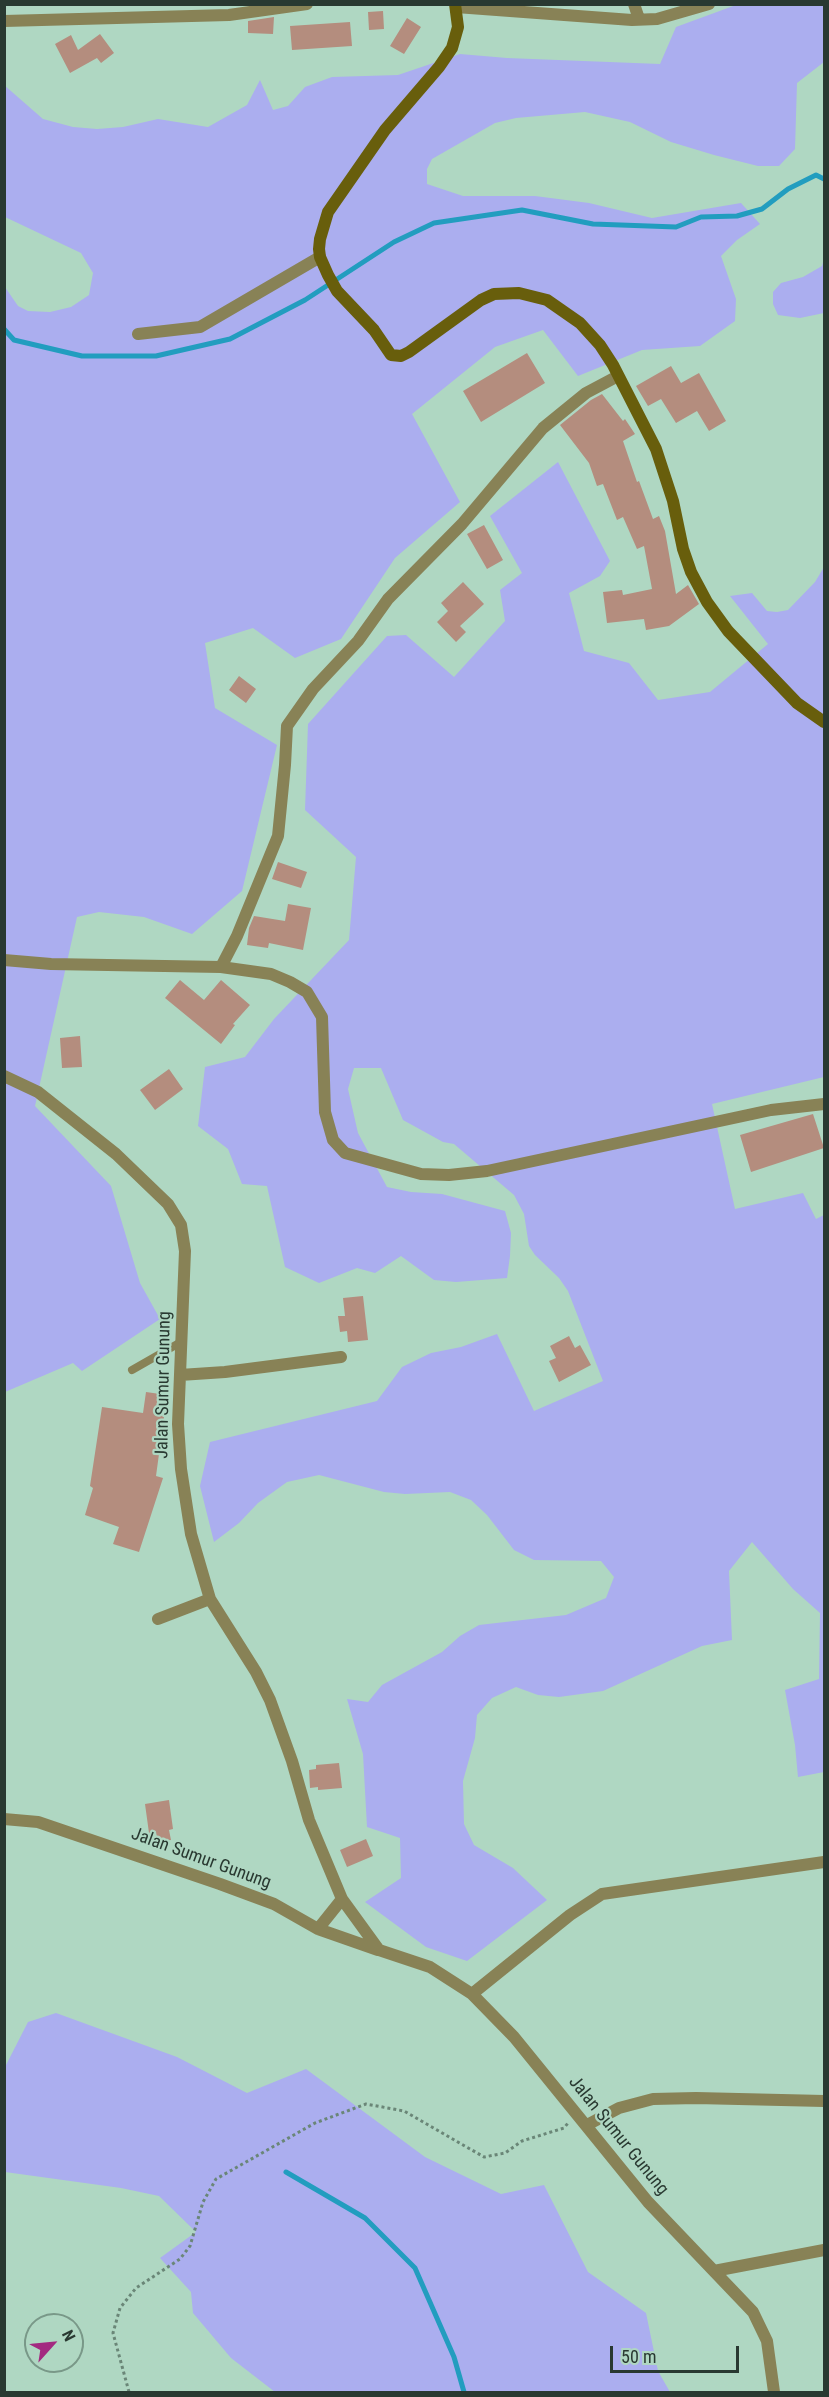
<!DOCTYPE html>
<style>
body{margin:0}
#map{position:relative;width:829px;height:2397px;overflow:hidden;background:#afd7c2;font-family:"Roboto Condensed",sans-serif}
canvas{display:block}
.frame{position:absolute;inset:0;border:6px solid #293931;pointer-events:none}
.north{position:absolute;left:24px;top:2313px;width:60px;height:60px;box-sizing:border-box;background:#afd7c2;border:2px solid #799888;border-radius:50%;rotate:63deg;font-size:16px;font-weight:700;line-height:24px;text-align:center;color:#293931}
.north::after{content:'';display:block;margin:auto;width:21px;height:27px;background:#a32a80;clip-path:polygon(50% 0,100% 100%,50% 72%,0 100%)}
.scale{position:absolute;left:610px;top:2346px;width:129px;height:27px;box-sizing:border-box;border:3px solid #293931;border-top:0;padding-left:8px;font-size:18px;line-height:21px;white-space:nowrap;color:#293931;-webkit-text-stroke:4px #afd7c2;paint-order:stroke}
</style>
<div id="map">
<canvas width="829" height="2397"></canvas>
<div class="frame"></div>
<div class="north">N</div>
<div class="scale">50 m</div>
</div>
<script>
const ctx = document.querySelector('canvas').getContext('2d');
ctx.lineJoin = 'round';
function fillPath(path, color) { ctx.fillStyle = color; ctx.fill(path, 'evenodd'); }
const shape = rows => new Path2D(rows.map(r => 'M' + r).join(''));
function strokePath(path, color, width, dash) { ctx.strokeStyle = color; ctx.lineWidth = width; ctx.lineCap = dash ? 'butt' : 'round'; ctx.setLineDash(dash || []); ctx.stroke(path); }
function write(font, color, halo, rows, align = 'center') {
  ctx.font = font + ' "Roboto Condensed",sans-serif'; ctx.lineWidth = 4.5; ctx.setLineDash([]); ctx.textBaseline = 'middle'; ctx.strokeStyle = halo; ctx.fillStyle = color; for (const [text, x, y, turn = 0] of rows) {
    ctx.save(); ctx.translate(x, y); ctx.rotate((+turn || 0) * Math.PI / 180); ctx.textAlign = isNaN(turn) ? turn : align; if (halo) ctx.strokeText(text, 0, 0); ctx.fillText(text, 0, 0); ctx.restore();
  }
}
fillPath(shape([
 [736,5,824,5,824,62,797,83,795,149,779,166,758,166,714,155,671,142,630,122,585,112,516,118,495,123,432,159,427,169,427,184,463,196,535,196,589,203,652,218,741,203,760,224,737,240,721,256,736,299,735,321,700,346,642,350,578,376,543,330,495,347,412,414,460,502,395,558,341,639,295,658,253,628,205,643,215,708,277,745,242,891,192,934,144,917,99,912,77,917,35,1106,111,1186,140,1283,160,1319,82,1371,73,1363,5,1392,5,287,18,306,28,311,50,312,71,307,89,295,93,273,81,253,5,217,4,85,43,119,73,127,97,129,123,127,158,119,208,127,247,105,260,80,273,110,288,106,305,87,332,77,398,75,460,54,507,58,660,64,676,27],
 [824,259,824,313,800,318,778,315,773,304,773,292,781,283,803,277,822,266],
 [558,462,610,561,600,576,569,593,584,651,629,663,658,700,710,692,768,644,730,596,752,593,767,611,777,612,788,610,815,582,824,567,824,1077,712,1104,735,1209,803,1193,816,1219,824,1215,824,1772,798,1777,795,1745,785,1690,819,1679,820,1613,793,1589,752,1542,729,1571,732,1640,702,1646,603,1691,559,1697,538,1695,516,1687,492,1698,477,1715,475,1738,463,1781,464,1824,474,1845,513,1868,547,1900,467,1961,426,1947,365,1902,401,1878,400,1838,367,1827,363,1754,347,1699,368,1702,382,1685,442,1652,460,1636,479,1625,566,1615,606,1598,614,1577,601,1561,534,1560,514,1550,487,1515,471,1500,450,1492,405,1494,384,1492,319,1475,287,1482,258,1503,239,1523,214,1542,200,1486,210,1442,377,1401,402,1367,431,1353,461,1347,497,1334,534,1411,603,1381,568,1291,559,1278,535,1255,529,1246,524,1214,514,1195,454,1144,443,1142,403,1120,381,1068,354,1068,348,1089,358,1133,387,1187,411,1192,442,1194,505,1211,511,1233,510,1256,507,1278,456,1282,434,1280,401,1256,375,1273,357,1268,319,1283,285,1267,267,1186,242,1184,228,1149,198,1126,205,1067,245,1057,274,1019,349,940,356,857,305,810,308,724,387,636,406,635,454,677,505,621,500,590,522,573,490,516],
 [56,2013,177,2057,247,2093,306,2069,425,2157,501,2194,544,2185,588,2272,646,2313,658,2371,670,2392,275,2392,231,2358,193,2313,191,2292,160,2258,196,2232,159,2196,121,2188,5,2172,5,2067,28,2022]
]), '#abaeef');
strokePath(shape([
 [4,329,14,340,82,356,156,356,230,339,305,300,394,242,434,223,522,210,593,224,676,227,701,217,737,216,762,209,788,189,816,175,824,179],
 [286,2172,365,2218,415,2268,454,2357,464,2392]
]), '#229dbf', 5);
fillPath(shape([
 [383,11,384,29,369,30,368,12],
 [274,17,273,34,248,33,248,21],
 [407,18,421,27,404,54,390,46],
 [350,22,352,46,292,50,290,26],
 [100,34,114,53,101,63,97,58,70,73,55,44,71,35,78,50],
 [527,353,545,383,481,422,463,391],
 [671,366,681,383,699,373,726,421,709,431,697,411,676,423,661,399,648,406,636,386],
 [602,394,623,421,625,419,635,434,623,441,637,482,639,481,653,519,659,516,665,531,676,594,688,585,699,604,669,626,646,630,644,619,607,623,603,592,622,590,623,595,652,589,644,546,637,549,623,517,617,520,603,484,597,486,589,463,560,425,591,400],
 [484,525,503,560,487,569,467,534],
 [463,582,484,604,460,626,466,632,456,642,437,622,448,611,441,603],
 [239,676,256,689,246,703,229,690],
 [278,862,307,872,301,888,272,879],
 [288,904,311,908,303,950,269,943,268,948,247,945,249,928,254,916,285,921],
 [180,980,204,1000,221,980,250,1005,233,1024,235,1025,221,1044,165,998],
 [80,1036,82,1067,62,1068,60,1038],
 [169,1069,183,1089,155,1110,140,1090],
 [813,1114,824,1148,751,1172,740,1135],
 [363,1296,368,1340,348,1342,347,1331,340,1332,338,1316,345,1316,343,1298],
 [569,1336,575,1348,580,1345,591,1365,559,1382,549,1361,556,1358,550,1346],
 [146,1392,167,1395,156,1476,163,1478,139,1552,113,1544,119,1527,85,1515,93,1488,90,1486,102,1407,143,1413],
 [339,1763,342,1788,318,1790,318,1787,310,1788,309,1770,316,1769,316,1765],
 [169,1800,173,1829,169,1830,171,1840,158,1842,156,1832,149,1833,145,1804],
 [366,1839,373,1856,347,1867,340,1850]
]), '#b48d7e');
strokePath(shape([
 [129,2392,113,2333,120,2308,136,2288,180,2259,190,2246,203,2202,216,2179,315,2123,366,2104,404,2111,484,2157,505,2153,522,2141,564,2128,568,2123]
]), '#6a8677', 3, [3, 3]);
strokePath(shape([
 [132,1370,181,1342]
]), '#888256', 8);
strokePath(shape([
 [634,4,639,19],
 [456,7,632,20,657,19,709,4],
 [4,21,229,15,307,4],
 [138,334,200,327,320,257],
 [4,960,51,964,221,967,271,974,290,982,307,992,322,1017,325,1112,333,1140,345,1153,421,1174,449,1175,487,1171,771,1110,824,1104],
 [221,967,237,936,278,836,285,765,287,726,313,689,358,641,388,599,462,524,543,428,586,393,618,376],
 [4,1076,38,1092,116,1154,168,1204,181,1225,185,1251,178,1424,181,1469,191,1534,210,1599,256,1672,270,1700,292,1761,309,1820,342,1899,379,1950,430,1967,472,1994,514,2037,648,2202,753,2312,767,2341,774,2392],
 [180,1375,225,1372,341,1357],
 [158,1619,210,1599],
 [4,1819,38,1822,220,1884,274,1904,318,1929,378,1950],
 [318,1929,342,1899],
 [472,1994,570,1915,602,1894,824,1862],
 [587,2125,619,2108,653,2099,696,2098,824,2101],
 [714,2271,824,2250]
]), '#888256', 12);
strokePath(shape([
 [455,4,458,27,452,48,439,67,385,130,328,212,320,239,319,249,320,257,328,275,337,291,374,330,391,355,401,356,409,352,481,300,494,294,519,293,547,300,580,323,600,345,613,365,656,449,673,501,683,549,691,572,707,602,728,631,797,703,824,722]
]), '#685e0c', 12);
write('18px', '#293931', '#afd7c2', [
 ["Jalan Sumur Gunung",164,1385,-89],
 ["Jalan Sumur Gunung",201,1859,20],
 ["Jalan Sumur Gunung",618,2136,51]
]);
</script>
